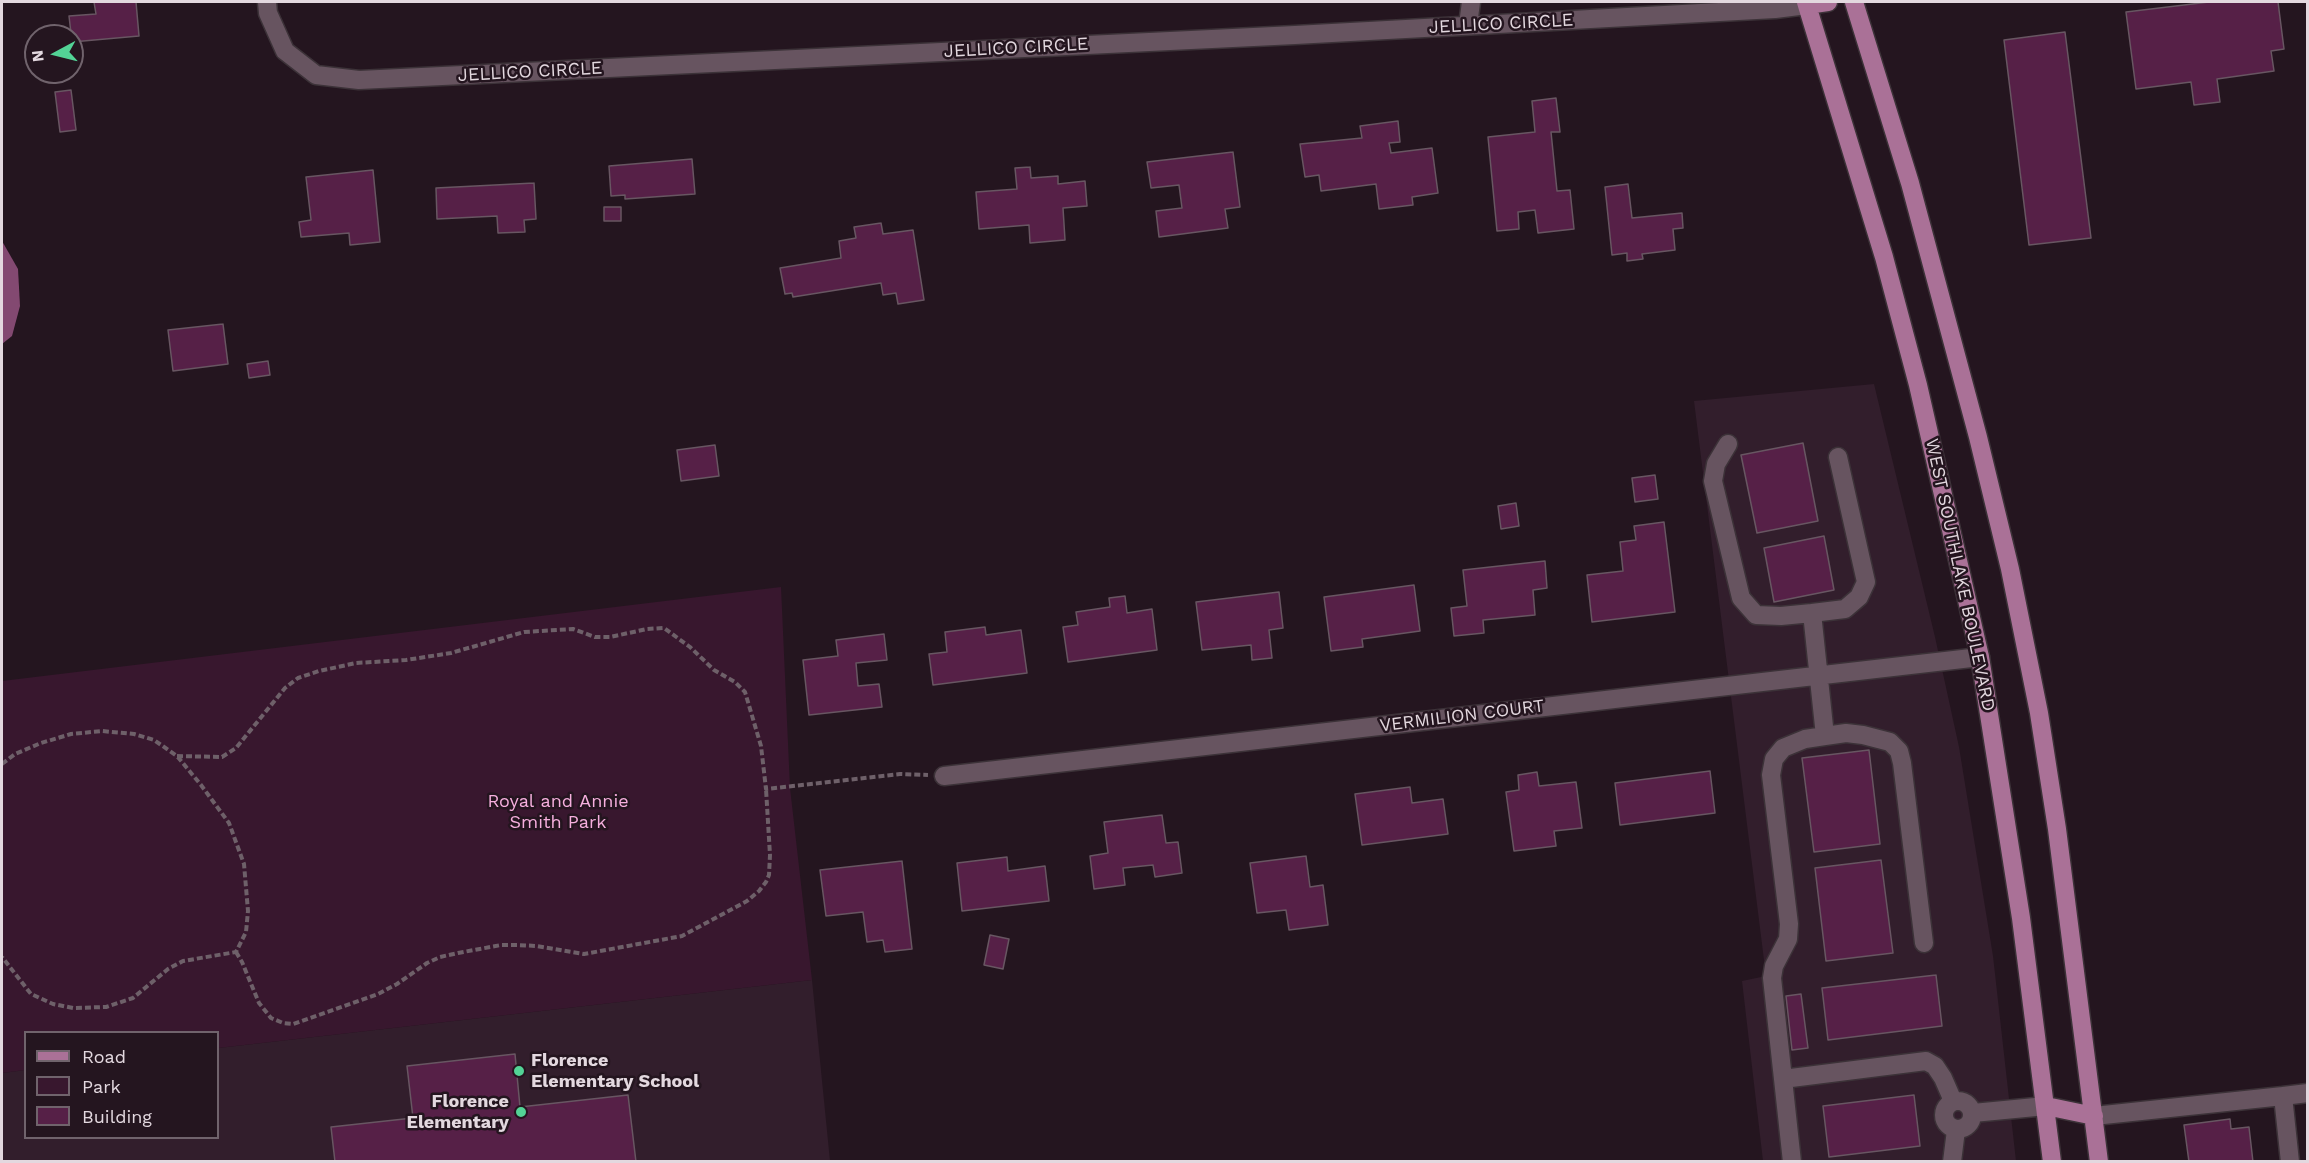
<!DOCTYPE html>
<style>
body{margin:0}
#map{position:relative;width:2309px;height:1163px;overflow:hidden;background:#24151f;font-family:"Work Sans",sans-serif}
canvas{display:block}
.frame{position:absolute;inset:0;border:3px solid #e3d8df;pointer-events:none}
.legend{position:absolute;left:24px;top:1031px;width:195px;height:108px;box-sizing:border-box;background:#24151f;border:2px solid #70636c;margin:0;padding:8px 10px;list-style:none;font-size:18px;color:#e3d8df}
.legend li{display:flex;align-items:center;gap:12px;height:30px}
.legend b{width:30px;border:2px solid #70636c}
.north{position:absolute;left:24px;top:24px;width:60px;height:60px;box-sizing:border-box;background:#24151f;border:2px solid #70636c;border-radius:50%;rotate:263deg;font-size:16px;font-weight:700;line-height:24px;text-align:center;color:#e3d8df}
.north::after{content:'';display:block;margin:auto;width:21px;height:27px;background:#53d396;clip-path:polygon(50% 0,100% 100%,50% 72%,0 100%)}
</style>
<div id="map">
<canvas width="2309" height="1163"></canvas>
<div class="frame"></div>
<ul class="legend">
<li><b style="height:8px;background:#aa7197"></b>Road</li>
<li><b style="height:16px;background:#38172e"></b>Park</li>
<li><b style="height:16px;background:#562047"></b>Building</li>
</ul>
<div class="north">N</div>
</div>
<script>
const ctx = document.querySelector('canvas').getContext('2d');
ctx.lineJoin = 'round';
function fillPath(path, color) { ctx.fillStyle = color; ctx.fill(path, 'evenodd'); }
const shape = rows => new Path2D(rows.map(r => 'M' + r).join(''));
function strokePath(path, color, width, dash) { ctx.strokeStyle = color; ctx.lineWidth = width; ctx.lineCap = dash ? 'butt' : 'round'; ctx.setLineDash(dash || []); ctx.stroke(path); }
function write(font, color, halo, rows, align = 'center') {
  ctx.font = font + ' "Work Sans",sans-serif'; ctx.lineWidth = 5; ctx.setLineDash([]); ctx.textBaseline = 'middle'; ctx.strokeStyle = halo; ctx.fillStyle = color; for (const [text, x, y, turn = 0] of rows) {
    ctx.save(); ctx.translate(x, y); ctx.rotate((+turn || 0) * Math.PI / 180); ctx.textAlign = isNaN(turn) ? turn : align; if (halo) ctx.strokeText(text, 0, 0); ctx.fillText(text, 0, 0); ctx.restore();
  }
}
fillPath(shape([
 [1874,384,1935,637,1959,747,1993,956,2016,1161,1763,1161,1742,981,1766,976,1694,401],
 [812,980,830,1161,2,1161,2,1073,25,1070,26,1138,218,1138,218,1048]
]), '#321e2c');
fillPath(shape([
 [781,587,790,788,812,980,218,1048,218,1032,26,1032,25,1070,2,1073,2,681]
]), '#38172e');
fillPath(shape([
 [2,241,18,269,20,306,12,336,2,344]
]), '#834971');
const building = shape([
 [94,2,136,2,139,36,72,42,69,16,96,14,94,2],
 [2209,2,2278,2,2284,49,2271,51,2274,71,2217,79,2220,102,2194,105,2191,82,2136,89,2126,12,2209,2],
 [2065,32,2091,238,2029,245,2004,40,2065,32],
 [71,90,76,130,60,132,55,92,71,90],
 [1556,98,1560,132,1551,132,1557,191,1570,190,1574,229,1538,233,1535,210,1518,212,1519,229,1497,231,1488,137,1535,132,1532,101,1556,98],
 [1398,121,1400,142,1389,143,1391,153,1432,148,1438,193,1412,197,1413,205,1379,209,1376,184,1321,191,1319,175,1305,177,1300,144,1362,138,1360,126,1398,121],
 [1233,152,1240,207,1225,209,1228,228,1159,237,1156,211,1182,208,1179,185,1151,188,1147,162,1233,152],
 [692,159,695,194,625,199,625,195,611,196,609,166,692,159],
 [1030,167,1031,178,1058,176,1058,184,1085,181,1087,206,1063,208,1065,240,1030,243,1029,225,979,229,976,192,1017,189,1015,168,1030,167],
 [373,170,380,242,350,245,349,233,301,237,299,222,311,220,306,177,373,170],
 [534,183,536,219,524,220,525,232,498,233,497,216,437,219,436,188,534,183],
 [1628,184,1632,218,1682,213,1683,228,1673,229,1675,250,1642,254,1643,259,1627,261,1627,253,1612,255,1605,187,1628,184],
 [604,207,621,207,621,221,604,221,604,207],
 [881,223,883,234,913,230,924,300,898,304,896,293,883,295,881,283,793,297,792,293,785,294,780,268,841,258,839,241,856,238,854,227,881,223],
 [223,324,228,364,173,371,168,330,223,324],
 [268,361,270,375,249,378,247,364,268,361],
 [1803,443,1818,521,1757,533,1741,455,1803,443],
 [715,445,719,476,681,481,677,450,715,445],
 [1655,475,1658,499,1635,502,1632,478,1655,475],
 [1516,503,1519,526,1501,529,1498,506,1516,503],
 [1664,522,1675,612,1592,622,1587,575,1623,571,1620,542,1636,540,1634,526,1664,522],
 [1824,536,1834,590,1774,602,1764,548,1824,536],
 [1545,561,1547,588,1533,590,1535,615,1483,620,1484,633,1454,636,1451,608,1467,606,1463,570,1545,561],
 [1414,585,1420,631,1362,639,1363,647,1331,651,1324,597,1414,585],
 [1279,592,1283,628,1269,630,1272,658,1252,660,1251,645,1202,650,1196,602,1279,592],
 [1125,596,1127,613,1152,609,1157,650,1068,662,1063,627,1078,625,1076,612,1110,607,1109,598,1125,596],
 [985,627,986,635,1021,630,1027,673,933,685,929,654,947,652,945,632,985,627],
 [884,634,887,660,856,663,858,686,879,684,882,707,809,715,803,660,838,656,836,640,884,634],
 [1869,750,1880,844,1814,852,1802,758,1869,750],
 [1710,771,1715,813,1620,825,1615,783,1710,771],
 [1537,772,1539,786,1576,782,1582,828,1554,831,1556,846,1514,851,1506,792,1519,790,1518,775,1537,772],
 [1410,787,1412,803,1443,799,1448,834,1362,845,1355,794,1410,787],
 [1162,815,1166,843,1178,842,1182,873,1155,877,1153,865,1123,868,1125,885,1094,889,1090,856,1108,853,1104,822,1162,815],
 [1306,856,1310,887,1323,885,1328,925,1289,930,1286,910,1257,913,1250,863,1306,856],
 [1007,857,1008,871,1045,866,1049,901,962,911,957,863,1007,857],
 [1881,860,1893,953,1826,961,1815,868,1881,860],
 [902,861,912,949,885,952,883,940,867,942,863,912,826,916,820,870,902,861],
 [990,935,1009,939,1003,969,984,965,990,935],
 [1936,975,1942,1026,1828,1040,1822,988,1936,975],
 [1801,994,1808,1048,1792,1050,1786,996,1801,994],
 [515,1054,520,1107,628,1095,636,1162,335,1162,331,1127,413,1118,407,1066,515,1054],
 [1914,1095,1920,1146,1829,1157,1823,1106,1914,1095],
 [2230,1119,2231,1129,2249,1127,2253,1162,2189,1162,2184,1125,2230,1119]
]);
fillPath(building, '#562047');
strokePath(building, '#685662', 1.5);
const minor = shape([
 [267,2,268,13,285,51,316,75,359,80,1295,35,1775,9,1807,5],
 [1468,25,1471,2],
 [1728,444,1716,464,1713,481,1741,598,1756,615,1781,616,1812,613],
 [1838,457,1866,582,1859,597,1845,609,1812,613,1825,736,1805,739,1783,748,1774,759,1771,775,1789,924,1788,939,1774,966,1772,978,1783,1079,1926,1061,1935,1066,1943,1078,1953,1101],
 [1825,736,1846,733,1863,735,1890,742,1899,751,1902,763,1924,943],
 [944,776,1980,657],
 [1783,1079,1792,1162],
 [2283,1096,2308,1093],
 '1944 1115a14 14 0 1 1 28 0a14 14 0 1 1-28 0Z',
 [1973,1113,2046,1106],
 [2094,1116,2283,1096,2290,1162],
 [1952,1162,1956,1130]
]);
const major = shape([
 [1806,2,1884,257,1918,385,1980,657,2021,918,2052,1162],
 [1854,2,1910,183,1978,437,2010,569,2039,713,2057,829,2099,1162],
 [1807,5,1828,2],
 [2046,1106,2094,1116]
]);
strokePath(minor, '#3c3238', 21);
strokePath(major, '#3c3238', 21);
strokePath(shape([
 [177,756,222,757,236,748,285,688,298,678,319,671,356,663,406,660,451,653,524,632,573,629,595,637,610,637,647,629,664,628,690,647,714,670,735,682,745,692,761,746,766,789,900,774,928,775],
 [2,764,15,754,41,743,71,734,102,731,134,734,154,740,177,756,201,785,229,823,244,864,248,911,246,932,236,952,183,961,168,969,133,998,106,1007,73,1008,53,1004,31,994,2,957],
 [236,952,242,962,259,1003,271,1018,283,1023,293,1024,378,994,397,984,427,963,440,957,458,953,501,945,517,945,537,946,584,954,682,936,747,901,759,891,766,882,769,875,770,855,766,789]
]), '#6e6069', 4, [6, 3]);
strokePath(minor, '#675460', 18);
strokePath(major, '#aa7197', 18);
for (const [x, y, r, color] of [
 [519,1071,6,"#53d396"],
 [521,1112,6,"#53d396"]
]) { const dot = new Path2D(); dot.arc(x, y, r, 0, 2 * Math.PI); ctx.fillStyle = color; ctx.fill(dot); strokePath(dot, '#24151f', 2); }
write('18px', '#e3d8df', '#24151f', [
 ["JELLICO CIRCLE",1501,24,-3],
 ["JELLICO CIRCLE",1016,48,-3],
 ["JELLICO CIRCLE",530,72,-3],
 ["WEST SOUTHLAKE BOULEVARD",1960,575,78],
 ["VERMILION COURT",1462,716,-7]
]);
write('18px', '#f6afde', '#24151f', [
 ["Royal and Annie",558,802],
 ["Smith Park",558,823]
]);
write('bold 18px', '#e3d8df', '#24151f', [
 ["Florence",531,1061],
 ["Elementary School",531,1082],
 ["Florence",509,1102,"right"],
 ["Elementary",509,1123,"right"]
], 'left');
</script>
